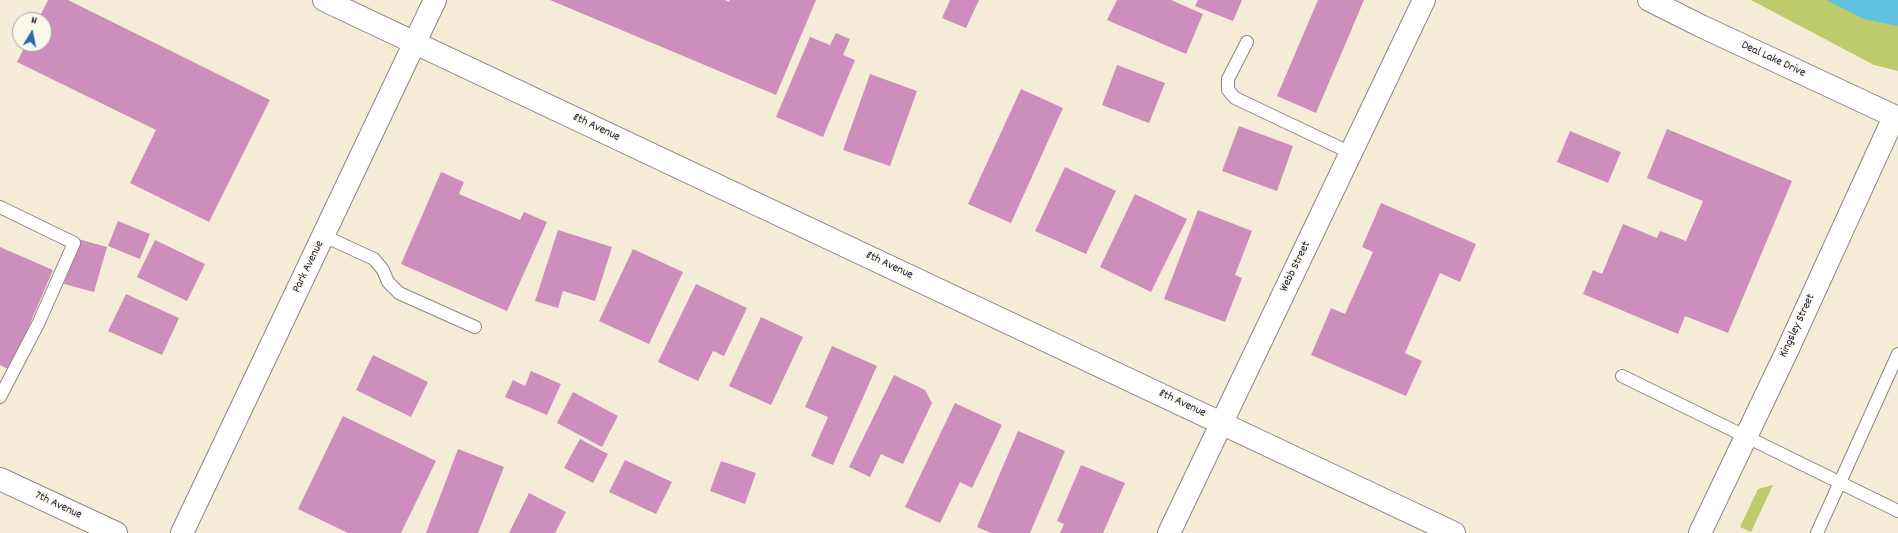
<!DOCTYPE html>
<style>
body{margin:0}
#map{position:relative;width:1898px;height:533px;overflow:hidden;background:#f4ecd7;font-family:Dekko,sans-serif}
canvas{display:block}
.north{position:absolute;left:12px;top:12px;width:40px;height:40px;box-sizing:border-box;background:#fbf7ec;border:1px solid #a4a2a5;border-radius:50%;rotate:10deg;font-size:11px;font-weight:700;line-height:16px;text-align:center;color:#22223b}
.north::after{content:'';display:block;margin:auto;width:14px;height:18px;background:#1f6fb2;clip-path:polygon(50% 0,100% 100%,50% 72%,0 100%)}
</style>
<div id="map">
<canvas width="1898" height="533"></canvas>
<div class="north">N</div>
</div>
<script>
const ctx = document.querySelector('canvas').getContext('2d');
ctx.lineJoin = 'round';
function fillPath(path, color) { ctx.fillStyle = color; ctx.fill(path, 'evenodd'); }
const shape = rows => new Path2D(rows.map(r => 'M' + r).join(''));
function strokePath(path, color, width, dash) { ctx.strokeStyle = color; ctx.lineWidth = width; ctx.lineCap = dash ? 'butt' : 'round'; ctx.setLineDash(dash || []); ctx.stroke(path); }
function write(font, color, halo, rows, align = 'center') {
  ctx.font = font + ' Dekko,sans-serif'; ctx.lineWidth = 3; ctx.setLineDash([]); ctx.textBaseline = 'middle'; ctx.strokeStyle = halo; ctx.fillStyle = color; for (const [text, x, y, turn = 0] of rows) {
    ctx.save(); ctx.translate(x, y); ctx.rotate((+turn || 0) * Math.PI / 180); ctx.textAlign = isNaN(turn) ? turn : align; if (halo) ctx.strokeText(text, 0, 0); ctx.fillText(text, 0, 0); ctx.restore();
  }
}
fillPath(shape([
 [1751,0,1898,0,1898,71,1874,65],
 [1773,485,1751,532,1740,527,1758,489]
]), '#becb6d');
fillPath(shape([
 [1826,0,1898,0,1898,26,1864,19]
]), '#61c2df');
fillPath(shape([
 [48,0,68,0,270,100,209,222,130,183,156,130,17,62,26,44,44,44,44,20,38,20],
 [550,0,725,0,729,2,730,0,816,0,776,95],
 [950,0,979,0,966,28,942,18],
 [1117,0,1171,0,1203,14,1186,54,1107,20],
 [1198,0,1242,0,1233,21,1195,6],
 [1318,0,1364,0,1316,113,1277,96],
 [836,33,850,39,843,55,855,60,823,137,776,117,810,37,830,45],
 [1117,65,1165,83,1149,123,1102,105],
 [870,74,917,91,890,166,843,150],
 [1021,89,1063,108,1011,223,968,204],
 [1239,126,1293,146,1277,191,1222,171],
 [1667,129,1792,181,1728,333,1685,316,1678,334,1583,294,1593,270,1602,274,1623,224,1657,238,1660,231,1686,241,1703,201,1647,178],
 [1570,131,1621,152,1608,183,1557,162],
 [1065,167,1116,191,1086,254,1035,231],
 [441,172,464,182,459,194,520,220,524,212,547,222,507,311,401,264],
 [1135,194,1187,219,1151,292,1100,267],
 [1381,203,1476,244,1460,282,1440,273,1405,353,1422,361,1406,396,1311,355,1331,308,1345,314,1373,252,1362,247],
 [1198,210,1252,231,1235,275,1242,278,1225,322,1164,299],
 [118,221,150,234,140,259,108,246],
 [558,230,612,247,595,301,563,291,558,308,535,301],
 [78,239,107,247,94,292,64,284],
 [155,240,205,264,187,301,137,277],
 [0,247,53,270,10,370,0,365],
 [633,249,683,272,649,344,599,321],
 [696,284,747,308,724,356,713,351,698,381,658,362],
 [126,294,179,318,162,355,108,331],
 [761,317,803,337,771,405,729,386],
 [832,346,877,366,833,465,811,456,828,417,805,407],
 [373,355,428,382,411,417,356,390],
 [531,371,561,384,547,415,505,397,513,380,525,386],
 [894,375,925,390,932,403,903,464,881,454,870,477,849,467],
 [573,392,618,416,602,447,557,423],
 [955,403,1002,425,972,488,960,482,940,523,905,507],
 [343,416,436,461,401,533,348,533,298,509],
 [1018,431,1065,451,1030,533,991,533,977,527],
 [580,439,608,454,593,483,564,468],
 [458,449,504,467,478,533,426,533],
 [625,460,672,482,656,514,609,492],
 [721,461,756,473,745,504,710,491],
 [1081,465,1125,483,1103,533,1060,533,1064,524,1057,521],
 [529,493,566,512,555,533,509,533]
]), '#ce8ebd');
const service = shape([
 [1247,42,1228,79,1228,90,1235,98,1351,153],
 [0,207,74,243,39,322,0,397],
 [324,236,374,259,383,270,388,282,399,293,475,327],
 [1622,376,1898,511],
 [1817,533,1898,354]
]);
const minor = shape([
 [324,0,1454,533],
 [0,479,116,533],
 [182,533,435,0],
 [1169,533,1424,0]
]);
const tertiary = shape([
 [1649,0,1701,26,1898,118],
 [1700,533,1787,351,1894,117]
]);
strokePath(service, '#8b8789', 14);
strokePath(minor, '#8b8789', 24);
strokePath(tertiary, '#8b8789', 24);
strokePath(service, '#fff', 12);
strokePath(minor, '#fff', 22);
strokePath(tertiary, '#fff', 22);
write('12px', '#22223b', '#fbf7ec', [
 ["Deal Lake Drive",1773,60,25],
 ["8th Avenue",596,128,25],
 ["8th Avenue",889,266,25],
 ["Park Avenue",309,267,-64],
 ["Webb Street",1296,267,-64],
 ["Kingsley Street",1798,326,-65],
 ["8th Avenue",1182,404,25],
 ["7th Avenue",58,506,25]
]);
</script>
